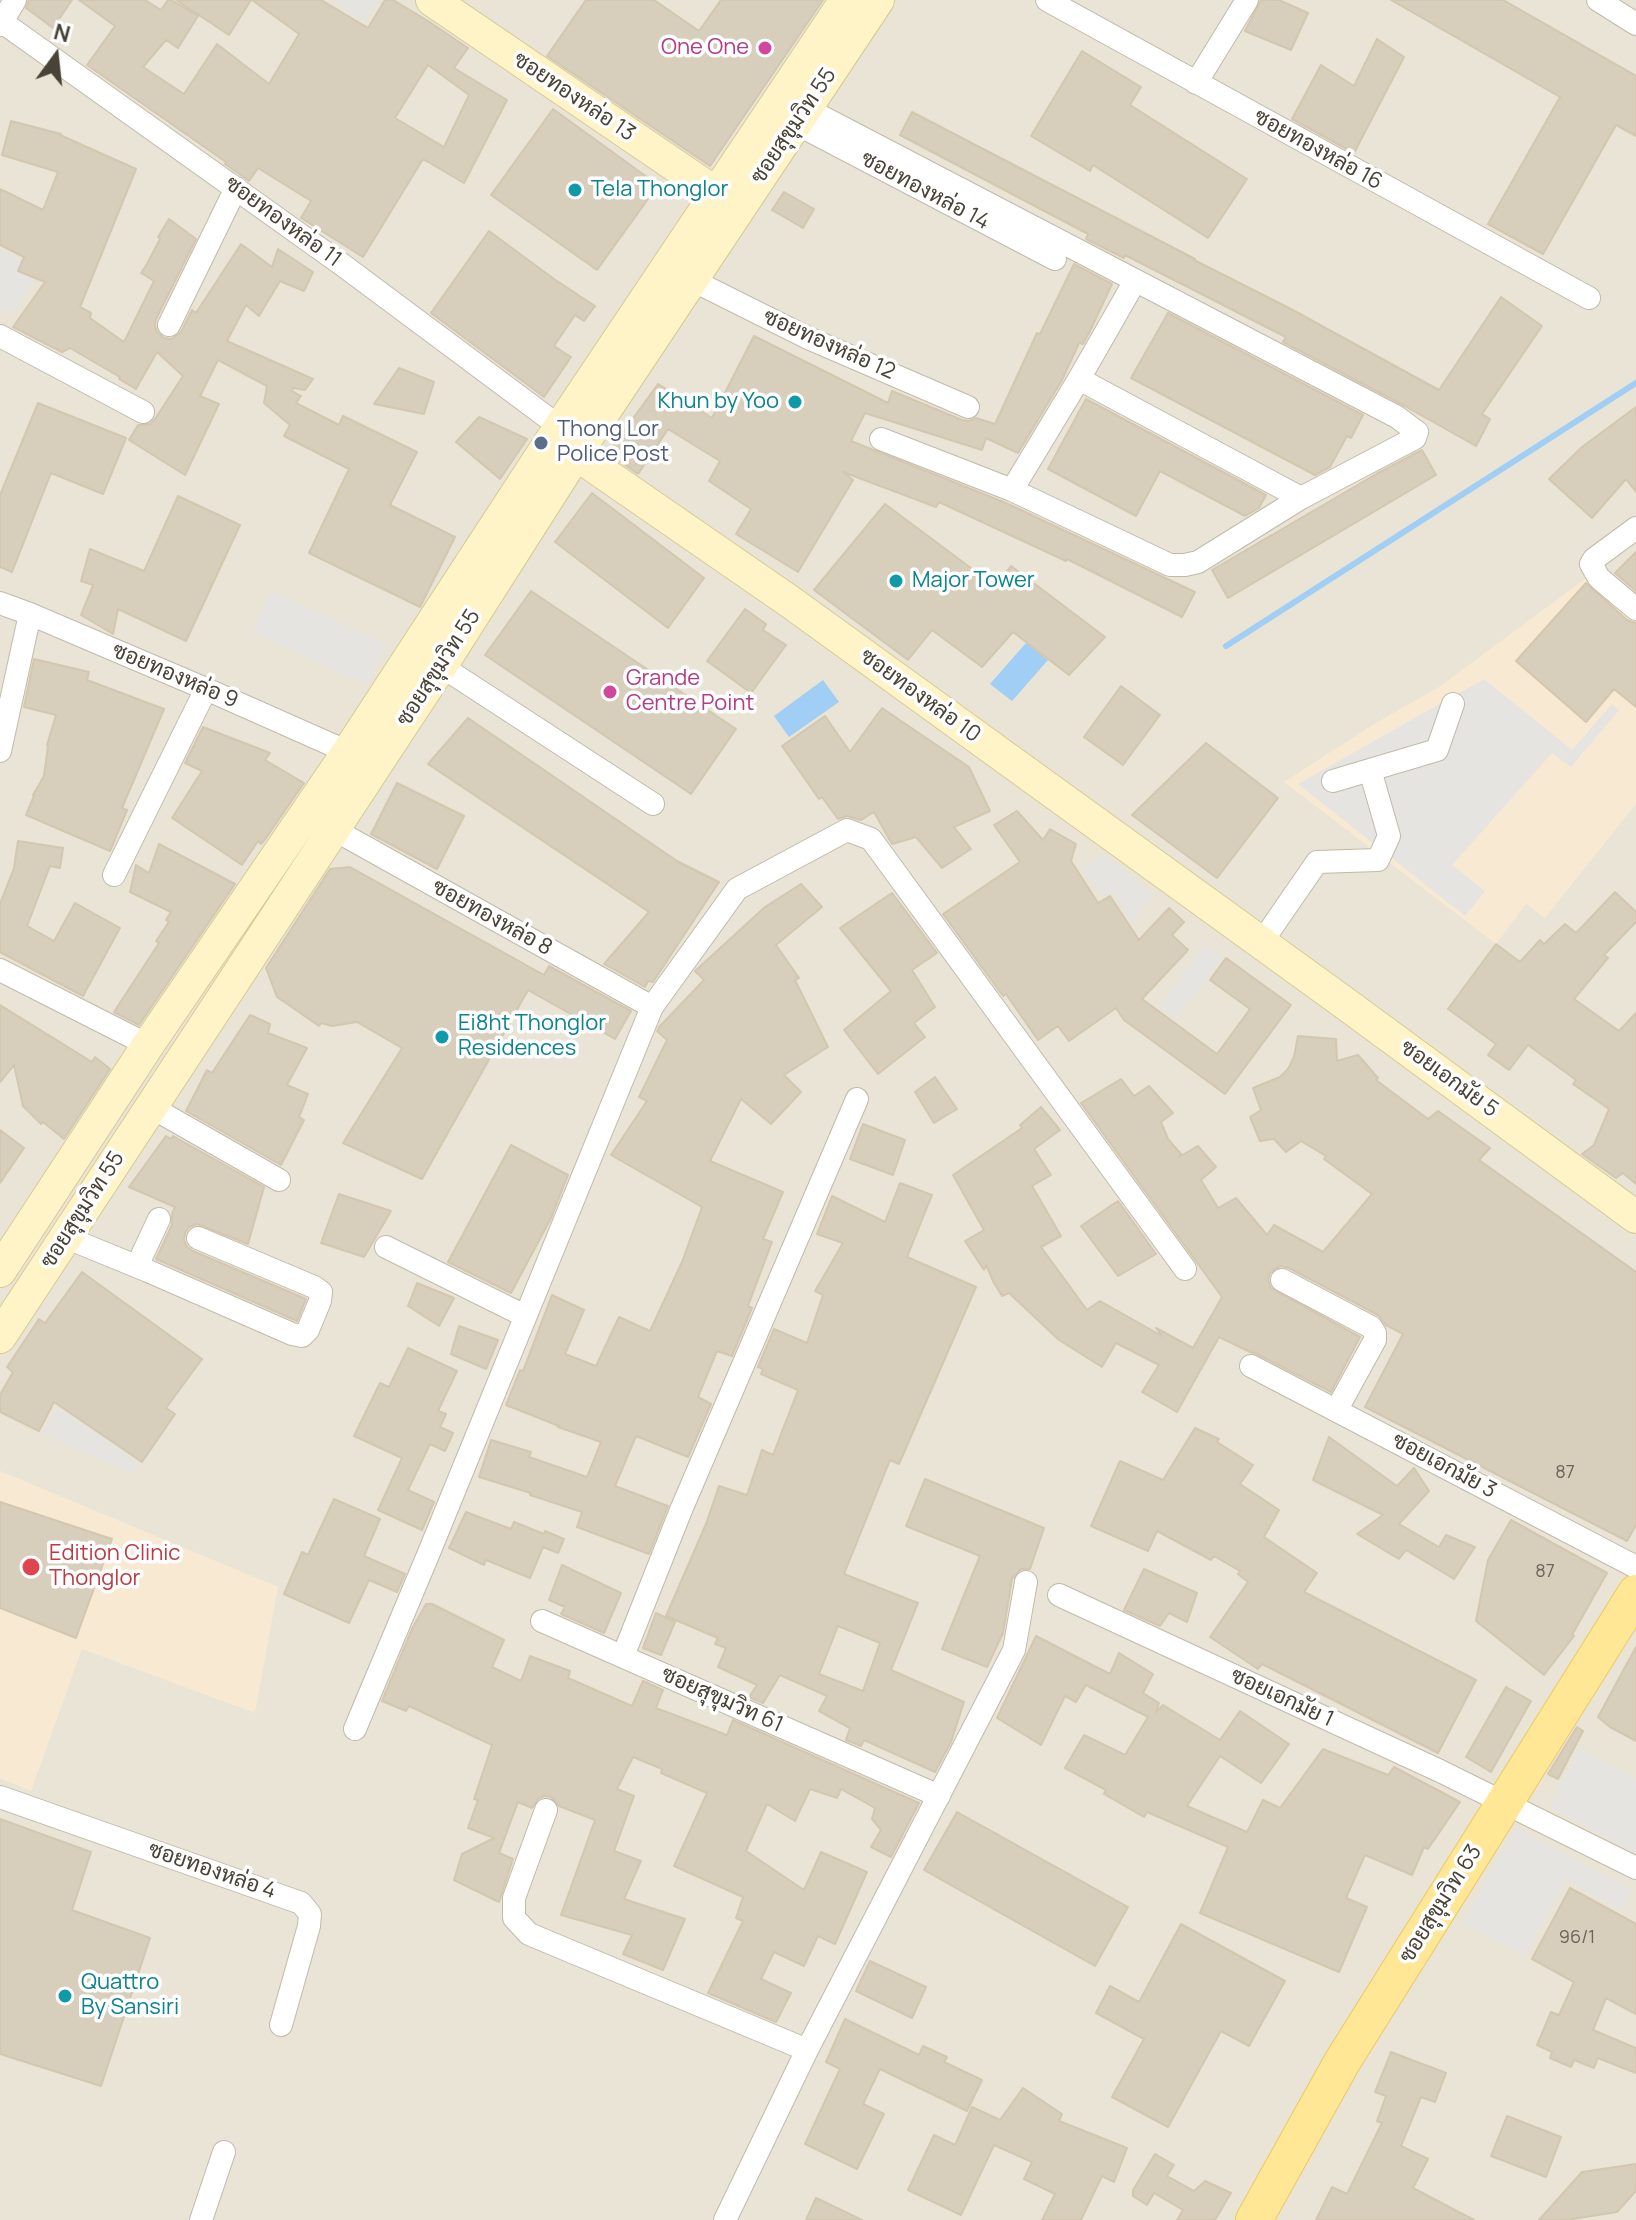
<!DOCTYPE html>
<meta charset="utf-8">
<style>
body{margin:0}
#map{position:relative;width:1636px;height:2220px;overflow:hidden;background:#f5f2e8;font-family:Manrope,sans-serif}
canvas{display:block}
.north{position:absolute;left:16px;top:16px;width:80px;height:80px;-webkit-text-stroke:6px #fff;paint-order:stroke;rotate:15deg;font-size:22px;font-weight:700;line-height:32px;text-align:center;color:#494236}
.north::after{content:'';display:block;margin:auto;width:28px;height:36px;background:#494236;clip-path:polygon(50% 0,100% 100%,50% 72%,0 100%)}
</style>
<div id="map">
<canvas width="1636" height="2220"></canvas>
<div class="north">N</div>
</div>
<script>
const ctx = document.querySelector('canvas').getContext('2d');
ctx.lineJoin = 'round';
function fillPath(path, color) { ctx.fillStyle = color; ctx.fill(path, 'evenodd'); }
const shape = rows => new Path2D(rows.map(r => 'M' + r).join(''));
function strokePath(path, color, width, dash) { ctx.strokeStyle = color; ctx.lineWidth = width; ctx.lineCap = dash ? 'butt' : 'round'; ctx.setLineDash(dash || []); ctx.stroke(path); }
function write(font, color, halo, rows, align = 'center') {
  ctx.font = font + ' Manrope,Sarabun,sans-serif'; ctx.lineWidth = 7; ctx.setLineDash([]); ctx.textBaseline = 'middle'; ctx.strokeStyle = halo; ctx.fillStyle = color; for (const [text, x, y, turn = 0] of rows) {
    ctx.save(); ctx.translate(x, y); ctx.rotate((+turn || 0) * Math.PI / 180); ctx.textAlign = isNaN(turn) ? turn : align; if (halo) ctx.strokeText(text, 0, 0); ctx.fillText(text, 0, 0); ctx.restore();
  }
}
fillPath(shape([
 [0,0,1636,0,1636,2220,0,2220]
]), '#e9e4d5');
fillPath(shape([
 [1597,570,1636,605,1636,804,1545,918,1526,904,1496,944,1284,782,1374,724,1439,687],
 [0,1471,278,1587,255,1713,82,1649,31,1791,0,1778]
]), '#f8ead2');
fillPath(shape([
 [337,0,378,0,365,21,335,3],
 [0,250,39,272,12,314,0,308],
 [271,590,386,644,367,685,252,632],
 [1484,679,1572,750,1612,704,1619,710,1571,767,1552,753,1452,865,1485,891,1465,916,1298,784],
 [1104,854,1154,895,1132,921,1112,892,1103,897,1083,869],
 [1205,945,1222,958,1176,1018,1159,1006],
 [56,1407,140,1463,133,1474,43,1434],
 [1580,1749,1636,1779,1636,1853,1549,1807],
 [1516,1827,1633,1891,1622,1911,1566,1880,1524,1956,1463,1923]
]), '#e6e4e0');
fillPath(shape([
 [1026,643,1048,660,1012,701,990,684],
 [823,680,839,702,789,737,774,716]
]), '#a0cef5');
strokePath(shape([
 [1226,646,1636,383]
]), '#a0cef5', 6);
const building = shape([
 [29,0,72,0,53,28,26,8,29,0],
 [79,0,145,0,161,10,168,0,171,0,198,16,178,48,166,40,143,67,184,94,217,44,269,84,299,34,252,0,321,0,368,28,385,0,393,0,428,21,468,48,454,68,507,100,464,183,423,159,363,257,301,218,311,201,258,168,249,181,225,164,226,162,87,65,115,26,79,0],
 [428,65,469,95,444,147,395,118,428,65],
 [176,0,251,0,229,35,176,0],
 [586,0,654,0,699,31,721,0,823,0,710,166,547,56,586,0],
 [1261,0,1279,0,1308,13,1291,50,1245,31,1261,0],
 [1391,0,1503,0,1636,76,1636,136,1616,125,1543,254,1488,224,1560,97,1391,0],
 [1377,39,1404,57,1354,153,1292,119,1321,65,1354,86,1377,39],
 [1082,51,1141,87,1130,105,1247,179,1208,238,1093,165,1090,171,1031,136,1082,51],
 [553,109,658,185,597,270,491,195,553,109],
 [912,112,1195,259,1194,260,1289,308,1439,390,1501,297,1542,326,1482,414,1490,419,1476,446,1403,405,1283,342,1286,337,1270,329,1125,255,1124,258,1086,239,1088,234,900,135,912,112],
 [11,121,61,134,60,135,136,169,80,307,91,313,90,318,124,342,154,281,141,273,147,264,160,239,158,237,169,219,196,239,156,319,155,325,157,332,164,338,171,339,181,332,192,310,196,313,241,244,272,267,278,249,313,272,304,291,280,281,259,316,246,305,227,341,313,379,305,390,293,388,292,391,301,396,296,403,339,425,343,416,417,452,390,505,455,537,420,607,309,553,349,469,284,436,290,425,264,403,267,386,218,360,200,396,219,404,185,475,129,440,138,425,150,424,155,419,183,376,157,352,136,389,119,379,120,377,70,348,62,352,13,327,45,282,18,271,24,257,0,245,0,189,43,210,58,172,2,155,11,121],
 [784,192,814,209,803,228,772,210,784,192],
 [489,231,554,279,595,306,584,321,575,315,554,346,571,357,544,397,431,313,489,231],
 [1074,264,1112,284,1090,331,1083,344,1079,343,1062,380,1018,453,986,438,982,450,865,413,851,441,1006,503,1195,592,1182,617,1067,559,1066,561,939,502,936,507,843,472,853,480,798,572,736,534,751,509,709,481,720,461,668,429,638,474,608,453,658,384,712,418,754,336,888,403,892,391,962,420,969,421,976,418,995,424,1037,333,1040,334,1074,264],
 [1168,313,1363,415,1351,438,1347,436,1330,467,1315,475,1131,378,1168,313],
 [399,368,434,382,424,414,374,404,399,368],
 [1086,399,1266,495,1259,508,1245,516,1160,471,1136,516,1048,469,1086,399],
 [38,403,126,438,103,494,51,473,12,572,0,567,0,495,38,403],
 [1636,407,1636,492,1626,479,1592,518,1549,479,1582,447,1636,407],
 [479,417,527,439,500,479,456,442,479,417],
 [1422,450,1436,475,1228,598,1212,570,1378,473,1422,450],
 [592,493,704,578,668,628,555,542,592,493],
 [178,496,240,525,186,641,118,609,113,634,81,615,93,585,81,581,90,549,144,571,178,496],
 [885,504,995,586,1011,566,1105,637,1069,675,1013,632,982,667,932,630,908,660,814,590,885,504],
 [1636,552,1636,591,1615,573,1636,552],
 [1586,583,1627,620,1636,623,1636,707,1614,689,1586,722,1516,661,1586,583],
 [531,591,736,729,691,794,485,655,531,591],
 [745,609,766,624,763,630,786,645,751,693,707,661,745,609],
 [34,659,89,672,87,680,164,709,122,808,127,810,110,851,26,815,34,796,33,795,44,776,48,746,47,745,56,715,24,707,34,659],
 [1121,686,1160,715,1123,765,1084,737,1121,686],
 [882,708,969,767,990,811,954,827,971,849,942,868,916,837,892,844,874,812,861,820,847,816,838,819,822,797,819,799,782,746,825,716,850,752,882,708],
 [468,718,677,861,719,882,653,982,648,981,645,987,604,964,649,912,428,764,468,718],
 [203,727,270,753,265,760,304,783,266,838,261,844,258,841,242,865,172,818,202,771,185,763,203,727],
 [1206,743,1278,798,1217,878,1132,815,1206,743],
 [397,783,464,816,437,869,371,834,397,783],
 [1017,811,1043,840,1050,829,1076,844,1071,861,1098,903,1110,896,1139,940,1169,908,1184,922,1172,935,1188,950,1142,999,1217,1054,1250,1009,1210,980,1226,958,1291,1005,1225,1094,1124,1020,1116,1008,1069,1041,1058,1026,1038,1040,1006,994,1003,996,943,914,1020,862,994,825,1017,811],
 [18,841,63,848,60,868,50,866,27,926,54,941,75,903,120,928,83,996,0,952,0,904,14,868,18,841],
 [159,844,235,884,139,1025,114,1012,159,943,156,941,169,922,166,920,171,912,130,892,136,865,149,873,159,844],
 [350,867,544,975,549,966,631,1011,615,1039,528,990,422,1179,343,1143,402,1048,357,1022,332,1026,321,1023,319,1026,277,997,266,968,330,869,350,867],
 [801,884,822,907,776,945,799,978,795,980,828,1047,784,1075,801,1092,771,1124,741,1099,710,1161,783,1192,763,1239,772,1242,748,1306,752,1308,732,1356,717,1351,698,1397,711,1404,688,1457,636,1436,615,1486,668,1506,649,1554,577,1527,582,1512,530,1495,531,1493,479,1477,491,1440,531,1452,529,1457,587,1477,601,1442,558,1427,559,1426,506,1405,520,1370,523,1371,552,1295,584,1310,565,1354,596,1366,619,1317,650,1331,682,1262,702,1207,611,1155,647,1101,639,1097,667,1040,657,1031,660,1026,704,980,695,971,765,907,801,884],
 [1615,892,1636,912,1636,922,1604,955,1608,958,1574,999,1619,1031,1636,1013,1636,1184,1623,1173,1616,1178,1582,1154,1594,1145,1609,1109,1573,1084,1576,1080,1528,1045,1509,1070,1488,1055,1496,1044,1448,1009,1496,944,1520,962,1540,940,1544,944,1565,924,1576,933,1615,892],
 [892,893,937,953,912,970,935,1007,914,1023,925,1037,878,1074,844,1030,891,991,840,928,892,893],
 [0,1005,92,1062,95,1057,110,1069,64,1139,43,1122,41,1124,23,1106,14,1065,0,1082,0,1005],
 [250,1015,270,1024,268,1033,307,1048,287,1085,308,1094,299,1117,304,1120,281,1165,186,1111,207,1070,212,1073,250,1015],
 [1298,1036,1336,1039,1337,1061,1358,1055,1378,1078,1376,1080,1428,1119,1438,1111,1490,1148,1479,1160,1636,1272,1636,1525,1627,1541,1365,1407,1403,1334,1386,1325,1378,1315,1289,1268,1281,1266,1270,1273,1268,1280,1271,1288,1360,1337,1331,1392,1257,1354,1250,1352,1219,1337,1177,1412,1142,1392,1159,1365,1116,1343,1102,1367,1059,1340,1009,1293,1002,1296,994,1283,986,1265,984,1270,965,1241,984,1230,953,1175,1022,1128,1020,1125,1041,1107,1060,1130,1034,1149,1051,1175,1032,1186,1061,1236,1041,1247,1087,1310,1100,1301,1162,1336,1156,1328,1193,1348,1222,1297,1081,1103,1121,1079,1134,1096,1149,1086,1173,1113,1161,1122,1168,1139,1181,1154,1179,1157,1198,1146,1216,1167,1201,1180,1218,1208,1236,1198,1267,1235,1274,1225,1323,1252,1372,1194,1324,1159,1326,1156,1301,1141,1286,1152,1274,1139,1260,1141,1250,1117,1261,1110,1253,1088,1280,1077,1288,1069,1294,1057,1298,1036],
 [935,1077,957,1109,934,1123,915,1092,935,1077],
 [863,1124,905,1140,893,1175,850,1159,863,1124],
 [0,1130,24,1148,0,1183,0,1130],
 [166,1136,171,1139,173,1136,264,1187,248,1244,197,1224,189,1227,185,1233,184,1240,187,1247,193,1251,306,1299,297,1321,156,1259,172,1225,172,1214,175,1207,129,1187,166,1136],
 [511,1145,568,1175,551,1218,511,1293,448,1262,511,1145],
 [900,1183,932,1195,907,1257,976,1287,899,1464,890,1460,844,1574,918,1603,891,1670,964,1702,951,1742,935,1772,864,1740,861,1746,846,1740,850,1728,819,1711,827,1696,780,1675,763,1703,749,1697,757,1685,718,1667,726,1648,715,1644,718,1638,666,1616,706,1524,719,1486,747,1495,762,1450,773,1455,798,1390,761,1374,763,1369,758,1367,774,1329,807,1343,823,1295,815,1291,843,1243,817,1234,832,1196,885,1222,900,1183],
 [838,1626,880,1643,863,1691,819,1674,838,1626],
 [339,1194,391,1211,364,1257,321,1243,339,1194],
 [1118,1201,1156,1254,1118,1276,1081,1226,1118,1201],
 [82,1272,202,1359,166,1408,175,1414,142,1462,54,1402,39,1431,0,1412,0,1395,13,1372,7,1367,39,1319,45,1323,82,1272],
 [417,1283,454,1298,439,1326,408,1306,417,1283],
 [459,1326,498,1340,486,1369,451,1354,459,1326],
 [408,1348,457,1371,438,1411,446,1414,440,1427,453,1433,445,1451,430,1444,408,1490,434,1502,422,1530,378,1510,402,1458,354,1436,380,1383,389,1387,408,1348],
 [1195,1428,1219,1439,1217,1442,1253,1465,1240,1484,1279,1510,1264,1537,1317,1573,1304,1592,1476,1680,1438,1753,1262,1664,1258,1669,1210,1637,1248,1582,1238,1574,1240,1571,1214,1556,1211,1560,1157,1531,1148,1551,1091,1526,1120,1461,1163,1480,1195,1428],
 [1329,1437,1397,1486,1414,1468,1429,1491,1399,1524,1439,1547,1446,1535,1475,1547,1454,1579,1406,1550,1399,1559,1357,1534,1383,1515,1313,1480,1329,1437],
 [925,1479,1044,1528,1030,1569,1021,1569,1012,1579,1003,1633,987,1667,942,1649,980,1556,906,1526,925,1479],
 [334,1499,380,1519,364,1556,405,1574,397,1592,369,1580,349,1623,284,1594,302,1552,308,1555,334,1499],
 [0,1502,112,1539,76,1638,0,1608,0,1502],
 [466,1512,511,1529,514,1522,544,1534,545,1531,564,1539,558,1553,543,1547,530,1578,486,1560,484,1565,449,1548,466,1512],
 [1511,1520,1607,1573,1572,1635,1574,1636,1544,1675,1476,1621,1488,1560,1511,1520],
 [562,1565,621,1593,604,1633,561,1614,565,1607,549,1600,562,1565],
 [1144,1569,1197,1593,1187,1622,1169,1613,1160,1626,1124,1610,1144,1569],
 [426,1604,432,1604,504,1640,492,1667,521,1681,530,1656,570,1671,568,1678,632,1706,643,1681,663,1690,656,1708,727,1735,733,1720,919,1803,891,1857,871,1847,881,1830,872,1819,875,1808,841,1789,837,1798,810,1789,795,1821,767,1804,746,1851,804,1890,821,1852,867,1872,835,1944,818,1936,804,1966,774,1952,761,1979,791,1993,776,2022,708,1993,743,1921,736,1918,743,1897,674,1866,707,1793,661,1773,662,1769,633,1757,617,1789,634,1796,614,1851,641,1861,624,1899,685,1919,663,1970,623,1954,632,1935,561,1915,595,1820,559,1806,551,1797,544,1796,538,1799,532,1808,518,1802,499,1853,513,1859,499,1902,454,1880,462,1854,494,1838,468,1828,478,1800,474,1799,492,1745,409,1706,406,1711,382,1701,412,1629,426,1604],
 [656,1613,675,1622,661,1655,643,1648,656,1613],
 [1036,1636,1110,1674,1119,1653,1153,1674,1143,1693,1159,1703,1156,1712,1163,1705,1220,1740,1240,1711,1289,1744,1261,1783,1220,1756,1187,1806,1247,1832,1263,1800,1280,1808,1323,1749,1388,1775,1394,1767,1460,1802,1428,1849,1424,1847,1412,1875,1365,1855,1346,1898,1367,1907,1339,1972,1200,1913,1228,1847,1147,1812,1144,1817,1104,1794,1106,1790,1065,1768,1084,1735,1125,1755,1148,1717,1086,1685,1076,1702,1065,1696,1041,1745,997,1718,1036,1636],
 [1636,1647,1636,1741,1610,1727,1598,1717,1636,1647],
 [1506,1687,1531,1701,1491,1772,1466,1757,1506,1687],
 [1577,1727,1583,1731,1558,1779,1548,1774,1577,1727],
 [957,1812,1128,1907,1095,1966,924,1870,957,1812],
 [0,1819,91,1852,72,1910,150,1938,101,2086,0,2054,0,1819],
 [1570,1888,1636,1924,1636,2014,1606,1998,1593,2030,1636,2048,1636,2073,1598,2058,1594,2068,1574,2060,1571,2067,1550,2058,1552,2052,1537,2045,1551,2012,1559,2015,1574,1982,1532,1959,1570,1888],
 [1181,1924,1285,1981,1249,2046,1221,2031,1168,2127,1112,2097,1144,2039,1096,2013,1110,1986,1139,2002,1181,1924],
 [870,1961,926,1987,912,2018,856,1991,870,1961],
 [845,2019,919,2055,923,2046,947,2057,944,2062,982,2080,967,2111,880,2069,863,2104,884,2114,857,2169,805,2144,840,2069,826,2062,845,2019],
 [1391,2052,1446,2073,1435,2102,1421,2097,1401,2146,1428,2159,1413,2188,1474,2220,1316,2220,1332,2187,1347,2194,1382,2123,1377,2121,1386,2096,1375,2092,1391,2052],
 [1023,2088,1062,2114,1059,2121,1127,2148,1114,2182,1102,2176,1081,2220,1042,2220,1055,2194,1024,2179,1032,2162,994,2145,961,2215,908,2190,934,2135,955,2145,972,2107,1000,2120,1023,2088],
 [1507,2116,1561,2137,1546,2177,1491,2156,1507,2116],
 [1155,2154,1174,2165,1167,2176,1194,2191,1205,2181,1231,2193,1215,2220,1177,2220,1183,2210,1154,2193,1147,2205,1133,2196,1133,2190,1155,2154],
 [1636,2164,1636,2191,1617,2212,1566,2220,1539,2220,1582,2172,1636,2164],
 [816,2198,862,2220,806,2220,816,2198]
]);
fillPath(building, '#d7cebc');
strokePath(building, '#d3c7af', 2);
const street = shape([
 [1047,0,1589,298],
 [1598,0,1636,24],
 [2,22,344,266,560,427],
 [0,25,15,0],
 [1196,83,1247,0],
 [805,108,1397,417,1417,432,1415,438,1301,498,1198,562,1185,565,1170,565,1012,490,881,439],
 [795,123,1055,259],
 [692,280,808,338,968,407],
 [169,325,236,188],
 [0,336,143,412],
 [1079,379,1301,498],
 [1012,490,1079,379,1135,281],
 [1636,528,1594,559,1591,564,1599,578,1636,609],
 [0,603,30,614,206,689,348,752],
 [441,666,653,804],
 [0,751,30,614],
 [1333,781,1437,750,1453,704],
 [333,829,652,1007],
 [114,875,206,689],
 [1261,943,1317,862,1378,860,1389,836,1370,770],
 [0,970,148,1045],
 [151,1107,279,1180],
 [65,1237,148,1271,292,1334,302,1336,308,1330,320,1301,321,1292,314,1287,198,1238],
 [386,1247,525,1316],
 [137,1266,159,1219],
 [1282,1280,1371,1327,1375,1333,1375,1340,1337,1409],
 [1251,1366,1636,1567],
 [1059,1595,1440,1771,1636,1868],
 [542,1621,939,1796],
 [623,1656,681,1510,857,1099],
 [355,1729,428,1555,652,1007,737,889,847,830,871,839,1185,1269],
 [0,1797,301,1903,310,1914,309,1926,281,2025],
 [546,1810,514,1898,514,1918,529,1934,807,2050],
 [201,2220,224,2152],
 [725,2220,807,2050,1014,1650,1026,1582]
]);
const secondary = shape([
 [432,0,717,194,734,203],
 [565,434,576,454,789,601,1339,999,1636,1217],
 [0,1271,148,1045,348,752,560,427,846,0],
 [0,1337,441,666,576,454,878,0]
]);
const primary = shape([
 [1254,2220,1342,2062,1636,1593]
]);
strokePath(street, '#c1baa9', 24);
strokePath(secondary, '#d8c995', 34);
strokePath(primary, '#ecc95f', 38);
strokePath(street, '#fff', 22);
strokePath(secondary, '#fff4c7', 32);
strokePath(primary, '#ffe796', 36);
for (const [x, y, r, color] of [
 [765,48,8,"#d1479c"],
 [575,190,8,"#0f9aa8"],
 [795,402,8,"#0f9aa8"],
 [541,443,8,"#5c6f8a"],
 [896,581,8,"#0f9aa8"],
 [610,692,8,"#d1479c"],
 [442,1037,8,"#0f9aa8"],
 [31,1567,10,"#e0444e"],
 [65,1996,8,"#0f9aa8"]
]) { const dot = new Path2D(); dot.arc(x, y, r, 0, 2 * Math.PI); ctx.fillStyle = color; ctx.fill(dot); strokePath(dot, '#fff', 3); }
write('18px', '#6c6558', null, [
 ["87",1565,1473],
 ["87",1545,1572],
 ["96/1",1577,1938]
]);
write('22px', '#b23c85', '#fff', [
 ["One One",749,48],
 ["Grande",626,679,"left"],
 ["Centre Point",626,704,"left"]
], 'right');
write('22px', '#494236', '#fff', [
 ["ซอยทองหล่อ 13",574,97,34],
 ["ซอยสุขุมวิท 55",794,126,-56],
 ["ซอยทองหล่อ 16",1318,150,29],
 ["ซอยทองหล่อ 14",925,191,28],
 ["ซอยทองหล่อ 11",283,222,36],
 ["ซอยทองหล่อ 12",829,345,24],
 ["ซอยสุขุมวิท 55",439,668,-57],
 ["ซอยทองหล่อ 9",175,676,23],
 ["ซอยทองหล่อ 10",920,696,36],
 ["ซอยทองหล่อ 8",492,918,29],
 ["ซอยเอกมัย 5",1449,1079,36],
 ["ซอยสุขุมวิท 55",83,1210,-57],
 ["ซอยเอกมัย 3",1444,1466,28],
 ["ซอยเอกมัย 1",1282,1698,25],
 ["ซอยสุขุมวิท 61",722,1700,24],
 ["ซอยทองหล่อ 4",212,1871,19],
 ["ซอยสุขุมวิท 63",1441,1904,-58]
]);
write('22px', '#0d838f', '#fff', [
 ["Tela Thonglor",591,190],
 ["Khun by Yoo",779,402,"right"],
 ["Major Tower",912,581],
 ["Ei8ht Thonglor",458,1024],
 ["Residences",458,1049],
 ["Quattro",81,1983],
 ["By Sansiri",81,2008]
], 'left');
write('22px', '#4e5e75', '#fff', [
 ["Thong Lor",557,430],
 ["Police Post",557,455]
], 'left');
write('22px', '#be3a42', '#fff', [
 ["Edition Clinic",49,1554],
 ["Thonglor",49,1579]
], 'left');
</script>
